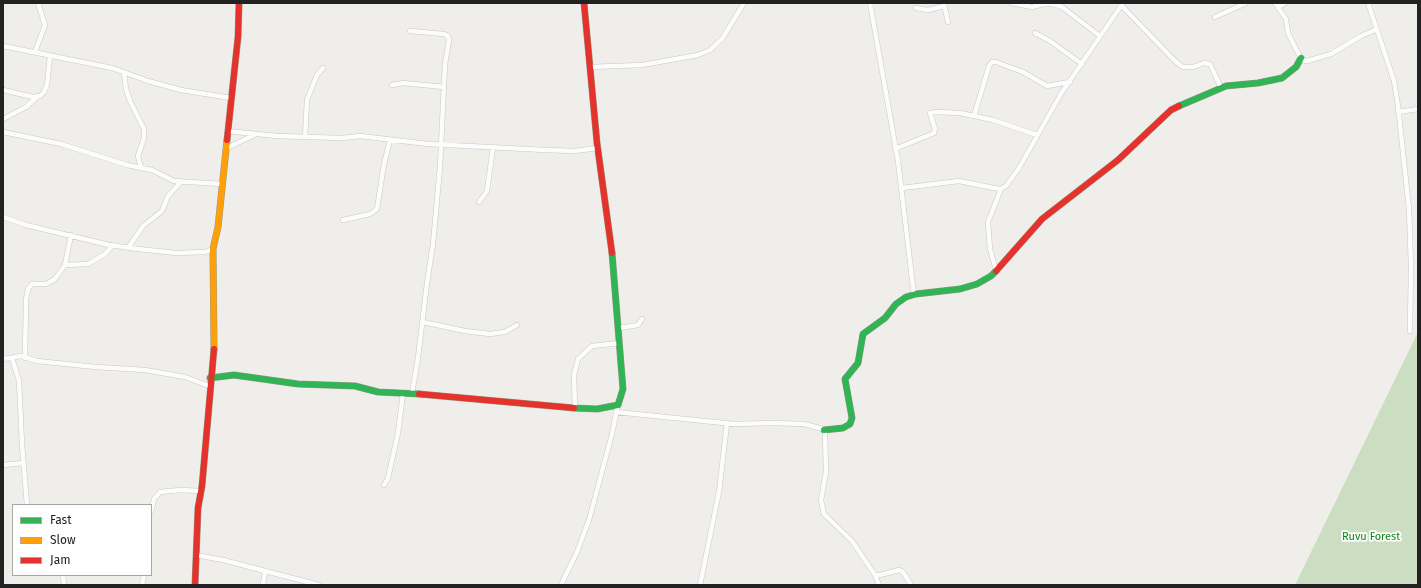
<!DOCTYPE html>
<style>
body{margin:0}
#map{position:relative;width:1421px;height:588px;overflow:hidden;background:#f0eeeb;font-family:"Fira Sans",sans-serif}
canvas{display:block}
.frame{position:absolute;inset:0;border:4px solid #222;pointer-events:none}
.legend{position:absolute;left:12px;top:504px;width:140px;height:72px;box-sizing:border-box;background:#fff;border:1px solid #a7a7a7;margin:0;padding:5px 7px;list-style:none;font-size:12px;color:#222}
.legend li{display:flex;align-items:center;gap:8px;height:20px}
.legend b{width:20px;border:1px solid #a7a7a7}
</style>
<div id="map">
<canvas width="1421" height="588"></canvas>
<div class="frame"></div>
<ul class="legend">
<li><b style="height:5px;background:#30b455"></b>Fast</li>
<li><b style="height:5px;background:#ff9f0a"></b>Slow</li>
<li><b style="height:5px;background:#e5322d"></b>Jam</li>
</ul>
</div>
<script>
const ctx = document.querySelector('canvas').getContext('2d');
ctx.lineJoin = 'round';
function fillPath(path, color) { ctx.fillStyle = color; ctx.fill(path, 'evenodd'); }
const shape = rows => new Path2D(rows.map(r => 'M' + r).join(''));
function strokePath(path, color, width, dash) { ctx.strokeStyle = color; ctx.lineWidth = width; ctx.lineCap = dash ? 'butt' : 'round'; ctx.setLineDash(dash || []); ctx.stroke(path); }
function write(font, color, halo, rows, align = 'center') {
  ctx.font = font + ' "Fira Sans",sans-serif'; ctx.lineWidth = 3.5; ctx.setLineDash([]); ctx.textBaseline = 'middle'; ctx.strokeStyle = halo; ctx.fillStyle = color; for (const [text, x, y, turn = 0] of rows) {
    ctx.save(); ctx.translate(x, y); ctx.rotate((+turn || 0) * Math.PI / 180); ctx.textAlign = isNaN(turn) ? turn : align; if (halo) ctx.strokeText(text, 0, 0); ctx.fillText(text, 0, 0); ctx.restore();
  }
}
fillPath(shape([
 [1418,332,1418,585,1295,585]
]), '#cbdec1');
const street = shape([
 [870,3,898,161,914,295],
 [1011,3,1032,7,1043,4,1053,4,1062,7,1100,36],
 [1275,3,1286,19,1288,33,1297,51,1302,60,1307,61,1331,54,1361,36,1377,29],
 [1368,3,1394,81,1398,106,1409,209,1411,266,1410,331],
 [944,4,948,22],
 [1121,5,1175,61,1183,67,1193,67,1204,63,1210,64,1221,88],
 [1278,7,1285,3],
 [916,8,928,10,944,6],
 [1215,17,1246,3],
 [410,31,444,34,448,36,449,40,445,64,440,167,433,244,427,283,418,358,412,393],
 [1035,33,1050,41,1082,64],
 [3,46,112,68,148,81,181,90,231,98],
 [35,52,45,25,38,3],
 [590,67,642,65,698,55,710,50,722,39,744,3],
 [124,72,126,89,130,101,144,129,144,138,138,156,141,168],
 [392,85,403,83,444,87],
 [3,90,33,97,40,96,44,92,47,85,50,56],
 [1398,112,1418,109],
 [974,116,989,66,992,62,996,62,1023,72,1047,86,1070,82],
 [3,119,26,107,37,97],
 [227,131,277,136,341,138,360,136,428,144,546,150,574,151,598,148],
 [3,132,61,144,127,165,152,170,174,181,222,184],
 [305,137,307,100,317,75,323,68],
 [225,149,256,134],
 [895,149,934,133,935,129,930,113,937,112,960,113,993,120,1037,135],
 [902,188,959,181,994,188,1000,189,1006,186,1019,168,1062,92,1123,3],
 [479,202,487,191,493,147],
 [3,217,26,225,109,245,138,249,176,253,205,252,213,249],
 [343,220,370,214,377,209,384,164,390,140],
 [128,248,143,226,162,211,168,196,181,182],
 [65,265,88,264,105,254,113,245],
 [996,270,990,249,988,222,1001,189],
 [423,322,465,331,490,334,505,332,517,325],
 [619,328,638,325,642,319],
 [12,358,19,381,22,444,27,505],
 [25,358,26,300,28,289,32,284,46,284,55,279,65,265,71,235],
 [3,359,21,356,37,361,96,367,145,370,185,377,209,386],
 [575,408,574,375,578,359,592,346,620,343],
 [616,412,734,424,773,423,804,424,823,429,825,432,826,472,821,500,824,514,852,541,875,575,880,575,899,570,903,572,911,585],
 [3,465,23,463],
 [384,485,388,478,398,433,403,393],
 [151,512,154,499,160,492,180,490,201,491],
 [196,555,223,560,319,585],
 [63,575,64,585],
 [875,575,879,585],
 [142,585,144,575],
 [263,585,265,572],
 [561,585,577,552,589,520,612,434,617,409],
 [700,585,719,492,727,423]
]);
const fast = shape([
 [1179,106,1226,86,1258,83,1282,78,1296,67,1301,58],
 [210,378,234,375,298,384,355,386,378,392,419,394],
 [574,408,597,409,618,405,623,389,612,253],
 [824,430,843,428,850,424,852,418,845,379,858,363,863,334,885,318,896,304,906,297,916,294,960,289,977,284,991,276,996,271]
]);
const slow = shape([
 [214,349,213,249,218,227,227,140]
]);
const jam = shape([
 [584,3,597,143,612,253],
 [227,140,238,37,239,3],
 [996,271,1042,219,1118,160,1171,110,1179,106],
 [419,394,574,408],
 [195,585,198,508,202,486,214,349]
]);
strokePath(street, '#c9c8c7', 5.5);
strokePath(fast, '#999a82', 7);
strokePath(slow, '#999a82', 7);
strokePath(jam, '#999a82', 7);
strokePath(street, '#fdfcfc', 4.5);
strokePath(fast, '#30b455', 6);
strokePath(slow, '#ff9f0a', 6);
strokePath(jam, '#e5322d', 6);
write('11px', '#0c8416', '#fff', [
 ["Ruvu Forest",1371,537]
]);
</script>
